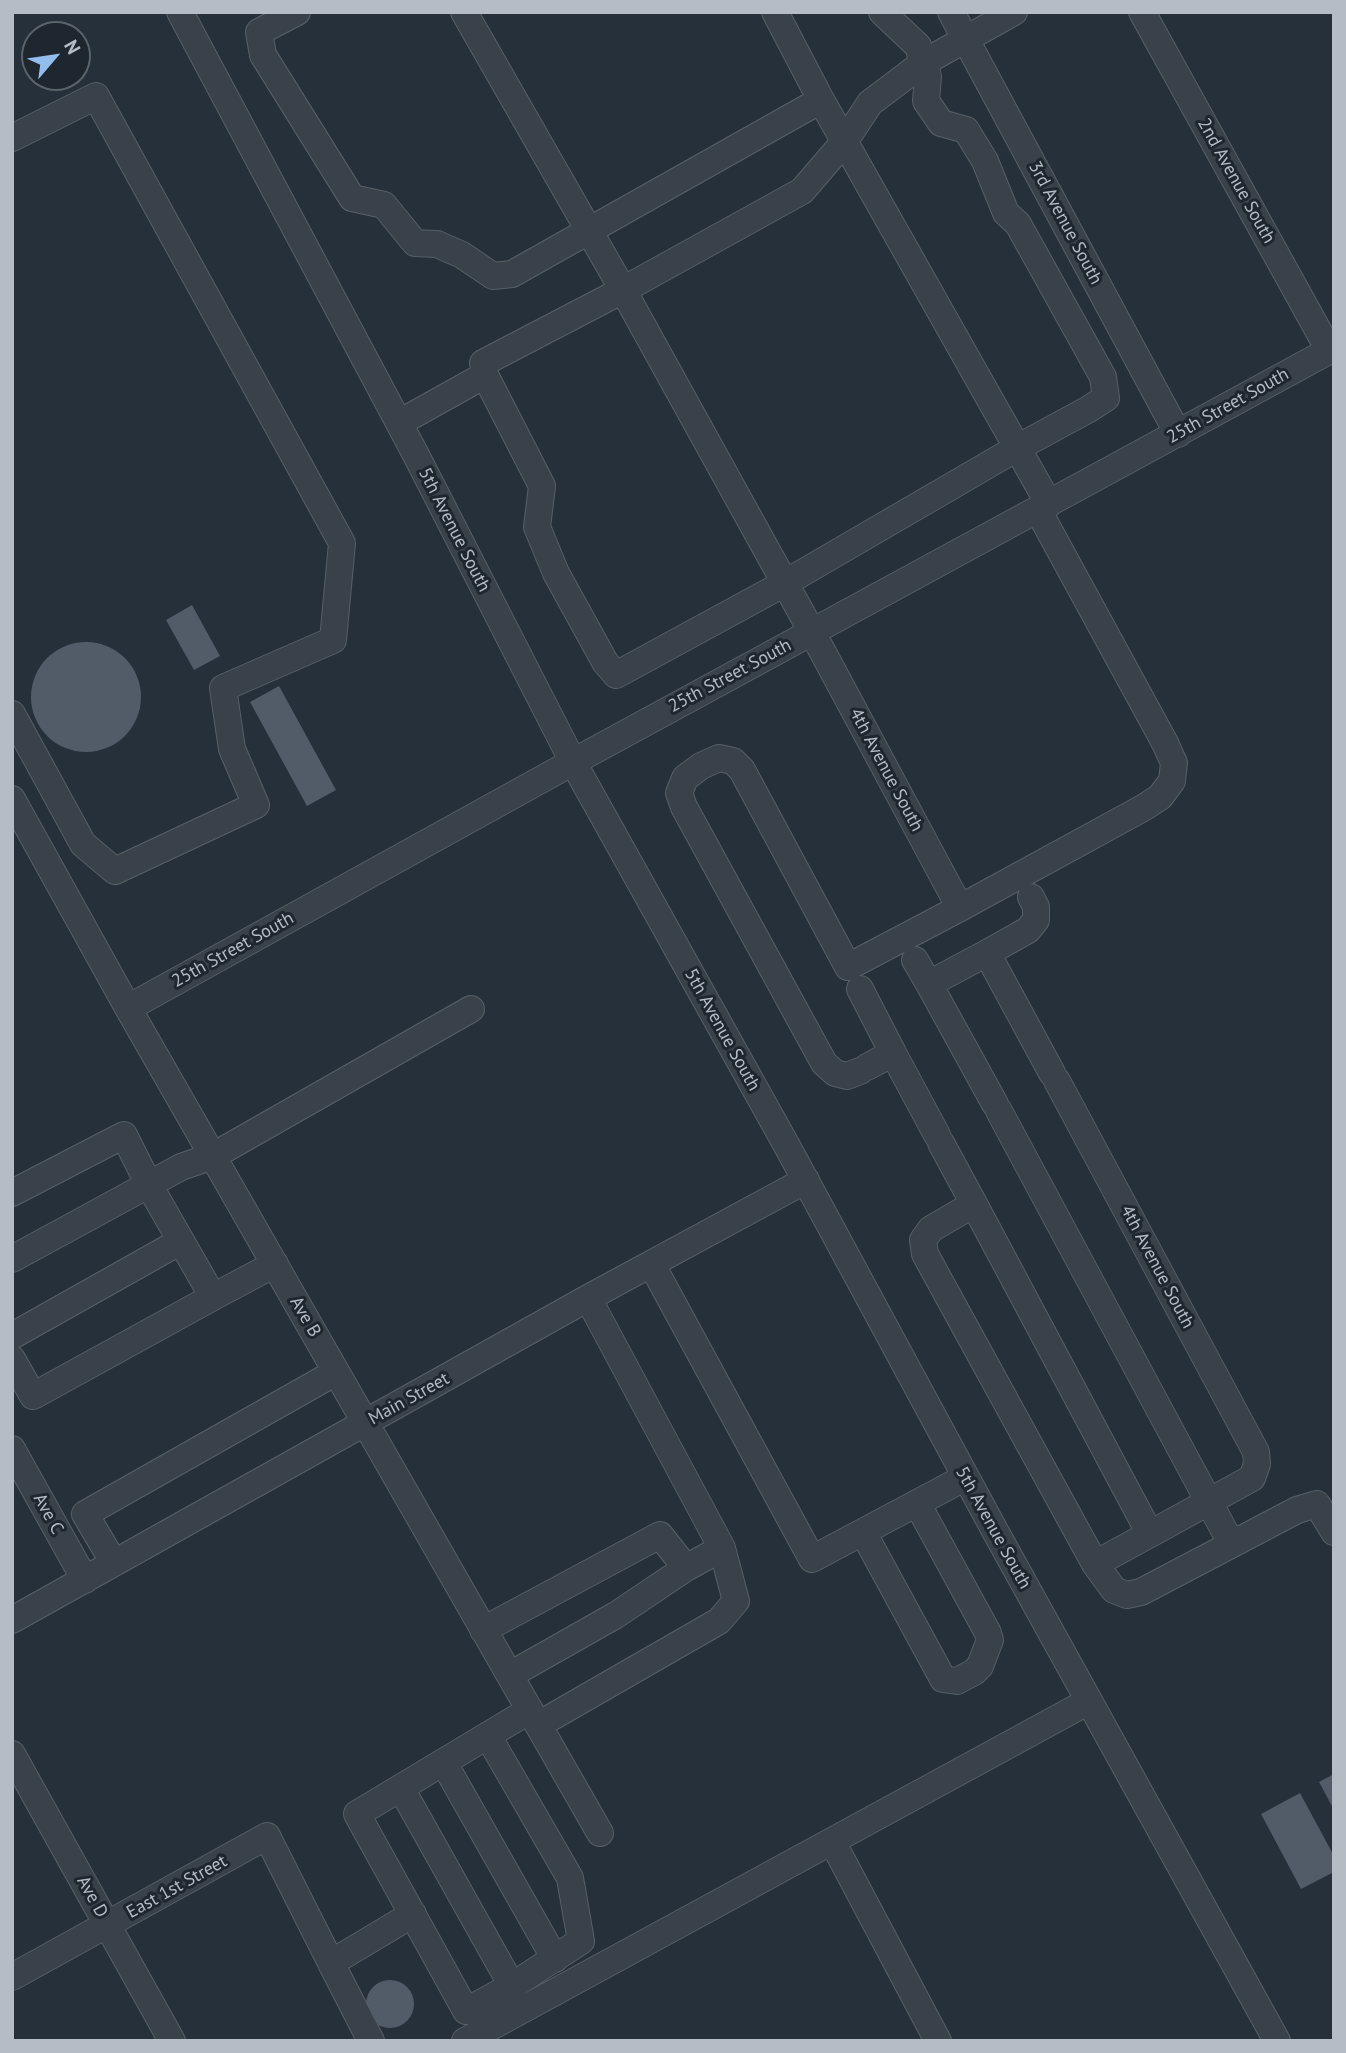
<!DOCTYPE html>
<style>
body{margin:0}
#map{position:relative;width:1346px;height:2053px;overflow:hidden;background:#25303a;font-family:"PT Sans",sans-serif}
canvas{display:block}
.frame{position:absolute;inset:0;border:14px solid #b4bdc6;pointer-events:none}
.north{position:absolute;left:21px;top:21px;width:70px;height:70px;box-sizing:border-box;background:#1e272f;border:2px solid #5a636b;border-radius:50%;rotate:61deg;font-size:19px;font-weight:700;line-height:28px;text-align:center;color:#b4bdc6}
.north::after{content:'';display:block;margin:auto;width:24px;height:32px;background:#92bded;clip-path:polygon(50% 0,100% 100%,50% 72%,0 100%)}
</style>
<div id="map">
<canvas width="1346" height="2053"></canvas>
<div class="frame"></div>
<div class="north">N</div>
</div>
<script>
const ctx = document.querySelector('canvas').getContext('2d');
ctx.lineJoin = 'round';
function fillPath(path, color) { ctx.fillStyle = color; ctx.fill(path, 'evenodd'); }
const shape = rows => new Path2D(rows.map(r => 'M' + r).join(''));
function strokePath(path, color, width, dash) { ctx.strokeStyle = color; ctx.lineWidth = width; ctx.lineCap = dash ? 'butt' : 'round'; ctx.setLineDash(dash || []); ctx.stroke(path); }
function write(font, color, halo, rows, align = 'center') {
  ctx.font = font + ' "PT Sans",sans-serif'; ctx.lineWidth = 6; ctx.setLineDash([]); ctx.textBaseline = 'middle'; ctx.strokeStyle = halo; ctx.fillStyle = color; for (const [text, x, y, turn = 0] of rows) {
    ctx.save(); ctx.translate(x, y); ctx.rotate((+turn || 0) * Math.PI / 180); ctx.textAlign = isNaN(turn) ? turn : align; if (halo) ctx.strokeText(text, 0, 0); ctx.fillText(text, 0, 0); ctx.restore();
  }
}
fillPath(shape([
 [192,605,220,656,194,670,166,620],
 '31 697a55 55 0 1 1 110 0a55 55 0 1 1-110 0Z',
 [279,686,336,790,307,806,250,702],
 [1334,1774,1334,1810,1319,1782],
 [1300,1793,1334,1856,1334,1872,1301,1889,1261,1814],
 '366 2004a24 24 0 1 1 48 0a24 24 0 1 1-48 0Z'
]), '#515c68');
const minor = shape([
 [180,12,416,455,573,762,787,1146,994,1529,1277,2041],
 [297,12,259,32,263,55,352,198,384,205,415,243,437,244,462,255,493,276,512,274,821,100,1049,504],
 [464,12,623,290,812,632,960,908],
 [775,12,821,100],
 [882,12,918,46,923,63,928,76,926,101,941,123,966,130,985,161,1006,213,1018,224,1103,377,1106,398,1089,409,1017,448,785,583,616,675,605,662,556,573,537,527,542,486,485,375,483,363,623,290,802,191,845,141,870,103,923,63,1014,12],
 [951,12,1178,434],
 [1142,12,1329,350],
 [12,138,96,96,342,543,333,640,223,688,232,749,256,805,115,871,83,844,12,714],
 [399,423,485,375],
 [12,799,128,1008,600,1833],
 [987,953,1052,1073],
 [915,960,929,984,987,953,1028,930,1036,920,1036,907,1031,897],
 [929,984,995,1104],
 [860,989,893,1053,867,1067],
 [128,1008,573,762,1334,348],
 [893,1053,937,1135],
 [860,1071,847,1076,835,1073,824,1063,684,807,679,793,685,778,701,766,719,758,733,761,742,770,848,967,960,908,1143,808,1160,797,1172,781,1174,763,1165,743,1038,510],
 [1057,1081,1256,1452,1257,1464,1252,1478,1150,1534],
 [999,1111,1231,1543],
 [941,1143,974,1204,1150,1534,1095,1564,925,1254,923,1240,931,1229,974,1204],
 [12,1193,124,1135,149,1185,213,1297,275,1264],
 [12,1259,181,1167,213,1156,471,1009],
 [652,1265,812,1559,966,1477],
 [12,1336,181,1241],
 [12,1359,33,1396,213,1297],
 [12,1449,85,1580],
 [863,1532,943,1679,957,1681,974,1672,980,1666,990,1640,988,1633,917,1503],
 [114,1563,85,1514,336,1372],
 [1095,1564,1114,1590,1127,1595,1141,1592,1297,1510,1317,1504,1334,1532],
 [12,1620,588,1298,806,1180],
 [483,1630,660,1535,686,1568],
 [510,1675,616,1615,686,1568,722,1548,588,1298],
 [538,1725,719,1621,736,1601,722,1548],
 [488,1736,570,1878,581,1941,512,1986],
 [12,1754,172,2041],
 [444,1763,555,1959],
 [401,1788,512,1986,466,2011,357,1814,530,1710],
 [832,1841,938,2041],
 [331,1963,371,2041],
 [12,1977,267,1836,331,1963,413,1914],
 [465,2041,1089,1701]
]);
strokePath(minor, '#576068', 28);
strokePath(minor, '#39424a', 26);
write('18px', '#b4bdc6', '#1e272f', [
 ["2nd Avenue South",1236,181,61],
 ["3rd Avenue South",1065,223,62],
 ["25th Street South",1228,406,-29],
 ["5th Avenue South",454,530,63],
 ["25th Street South",730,676,-28],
 ["4th Avenue South",886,770,62],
 ["25th Street South",233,950,-29],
 ["5th Avenue South",722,1030,61],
 ["4th Avenue South",1157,1267,62],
 ["Ave B",305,1317,60],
 ["Main Street",409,1399,-29],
 ["Ave C",48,1514,61],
 ["5th Avenue South",993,1528,61],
 ["East 1st Street",177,1887,-29],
 ["Ave D",92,1897,61]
]);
</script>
